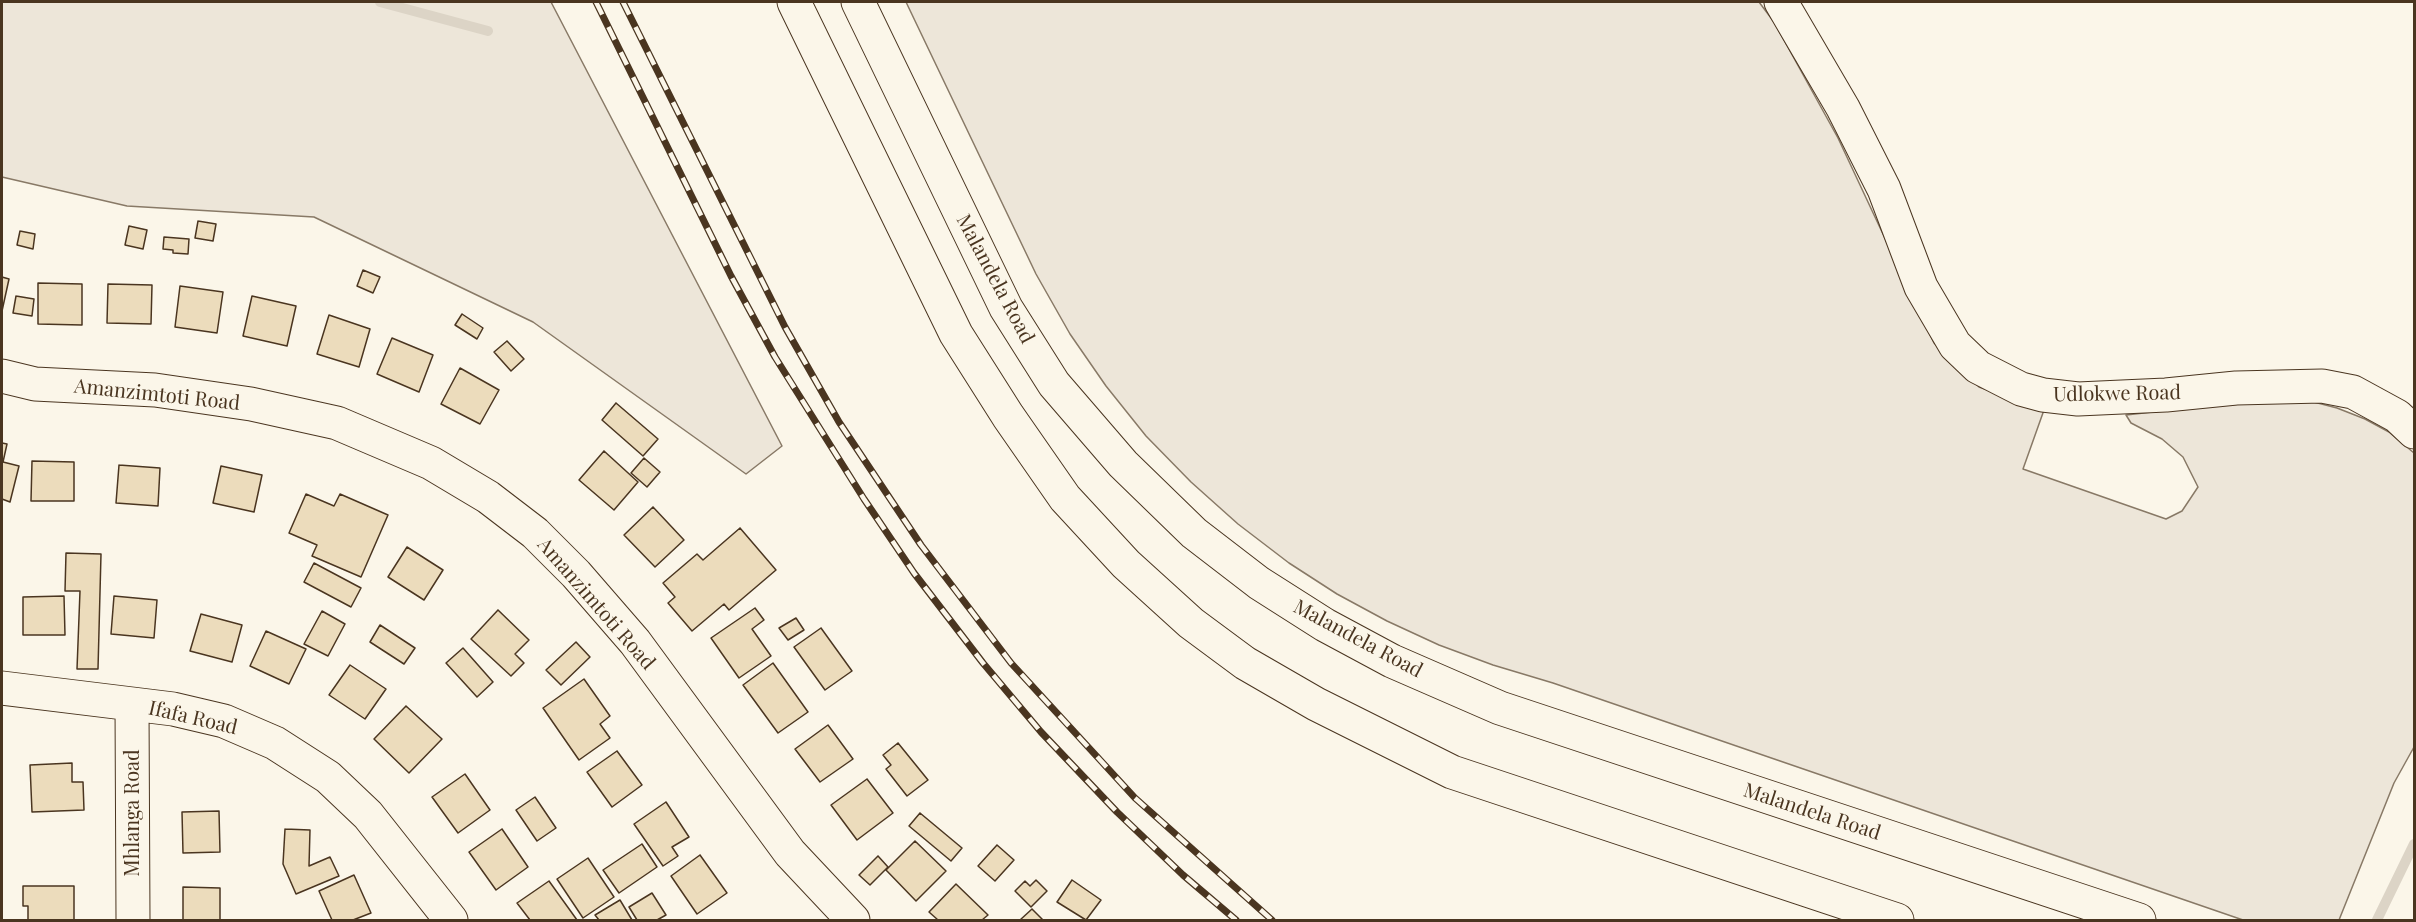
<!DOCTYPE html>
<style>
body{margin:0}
#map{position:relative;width:2416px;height:922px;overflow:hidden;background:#fbf6e9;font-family:"Playfair Display",serif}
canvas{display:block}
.frame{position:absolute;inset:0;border:3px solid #4a3520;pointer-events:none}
</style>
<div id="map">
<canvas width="2416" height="922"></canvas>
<div class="frame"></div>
</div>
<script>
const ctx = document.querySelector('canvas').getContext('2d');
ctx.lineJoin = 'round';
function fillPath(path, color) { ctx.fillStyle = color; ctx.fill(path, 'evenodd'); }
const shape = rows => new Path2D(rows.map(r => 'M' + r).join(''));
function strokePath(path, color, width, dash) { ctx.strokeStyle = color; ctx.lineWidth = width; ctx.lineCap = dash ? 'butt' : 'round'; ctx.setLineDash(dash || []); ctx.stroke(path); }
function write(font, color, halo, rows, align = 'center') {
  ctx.font = font + ' "Playfair Display",serif'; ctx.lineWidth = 4.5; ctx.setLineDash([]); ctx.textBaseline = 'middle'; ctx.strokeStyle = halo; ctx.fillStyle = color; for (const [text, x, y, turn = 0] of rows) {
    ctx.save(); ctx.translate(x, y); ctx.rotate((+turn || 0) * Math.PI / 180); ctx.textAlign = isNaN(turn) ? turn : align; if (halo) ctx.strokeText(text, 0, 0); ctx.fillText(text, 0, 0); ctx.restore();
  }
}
const green = shape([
 [2,2,551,2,782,446,746,474,533,322,314,217,127,206,2,177,2,2],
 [906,2,1759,2,1774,22,1838,138,1934,343,1979,387,2044,410,2023,469,2166,519,2182,511,2198,487,2183,457,2162,439,2131,423,2126,415,2242,402,2310,401,2337,408,2365,419,2389,432,2414,453,2414,747,2394,783,2339,920,2243,920,1553,683,1493,665,1439,645,1387,621,1337,594,1289,563,1238,524,1191,482,1146,436,1106,386,1070,334,1036,274,906,2]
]);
fillPath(green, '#ede6d9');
strokePath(green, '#887966', 1.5);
strokePath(shape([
 [380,2,488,31],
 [2377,920,2414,844]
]), '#dcd4c6', 10);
const building = shape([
 [198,221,216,224,213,241,195,238,198,221],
 [129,226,147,230,143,249,125,245,129,226],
 [20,231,35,234,33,249,17,245,20,231],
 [164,237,189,239,188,254,173,253,173,250,163,249,164,237],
 [363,270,380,277,373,293,357,286,363,270],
 [2,277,9,279,2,311,2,277],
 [38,283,82,284,82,325,38,324,38,283],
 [108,284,152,285,151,324,107,323,108,284],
 [180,286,223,292,217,333,175,327,180,286],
 [16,296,34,299,32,316,13,313,16,296],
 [252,296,296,306,287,346,243,336,252,296],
 [462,314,483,328,477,339,455,325,462,314],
 [329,315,370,329,359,367,317,354,329,315],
 [392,338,433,355,419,392,377,374,392,338],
 [507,341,524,359,511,371,494,352,507,341],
 [460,368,499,390,480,424,441,404,460,368],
 [616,403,658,439,643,456,602,420,616,403],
 [2,443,7,444,3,462,19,466,10,502,2,499,2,443],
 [604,451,638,482,614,510,579,480,604,451],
 [644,458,660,472,647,487,631,473,644,458],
 [32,461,74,462,74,501,31,501,32,461],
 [119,465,160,468,158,506,116,503,119,465],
 [221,466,262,475,254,512,213,503,221,466],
 [306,494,334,506,340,494,388,515,361,577,312,556,317,545,289,533,306,494],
 [653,507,684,540,655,567,624,535,653,507],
 [740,528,776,570,729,610,724,604,692,631,668,603,675,597,663,583,697,554,703,560,740,528],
 [407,547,443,570,424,600,388,577,407,547],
 [66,553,101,554,98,669,77,669,80,591,65,591,66,553],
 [314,563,361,588,351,607,304,582,314,563],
 [64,596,65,635,23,635,23,597,64,596],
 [114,596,157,600,154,638,111,634,114,596],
 [755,608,764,620,752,629,771,656,739,678,711,638,755,608],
 [498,610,529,640,515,654,524,663,511,676,471,639,498,610],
 [322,611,345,624,328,656,304,644,322,611],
 [201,614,242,625,232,662,190,651,201,614],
 [796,618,804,630,788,640,779,628,796,618],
 [380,625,415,648,404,664,370,642,380,625],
 [821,628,852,671,825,690,794,647,821,628],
 [266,631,306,649,289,684,250,666,266,631],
 [576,642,590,657,561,685,546,670,576,642],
 [463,648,493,682,477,697,446,663,463,648],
 [773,663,808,712,778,733,743,685,773,663],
 [350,665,386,689,365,719,329,695,350,665],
 [584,679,610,716,600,724,610,738,579,760,543,708,584,679],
 [406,706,442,739,409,773,374,739,406,706],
 [828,725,853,759,820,782,795,749,828,725],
 [898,743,928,780,907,796,886,769,891,765,883,755,898,743],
 [617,751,642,785,612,807,587,772,617,751],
 [72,763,72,782,83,782,84,810,32,812,30,765,72,763],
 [465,774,490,810,458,833,432,797,465,774],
 [867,779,893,813,857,840,831,805,867,779],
 [535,797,556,828,537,841,516,810,535,797],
 [666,802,689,837,672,847,678,856,663,866,634,824,666,802],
 [219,811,220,852,183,853,182,812,219,811],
 [920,813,962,848,951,861,909,826,920,813],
 [285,829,310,830,309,866,330,857,339,876,296,894,283,864,285,829],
 [502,829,528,867,496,890,469,852,502,829],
 [915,841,946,871,916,901,886,870,915,841],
 [642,844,657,867,619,893,603,870,642,844],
 [997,845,1014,860,995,881,978,866,997,845],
 [700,855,727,893,697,914,671,876,700,855],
 [878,856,888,867,870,885,859,875,878,856],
 [588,858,614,897,583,918,557,879,588,858],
 [354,875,371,913,353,920,332,920,319,891,354,875],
 [1036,880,1047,891,1031,907,1015,891,1025,881,1030,886,1036,880],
 [1072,880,1101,900,1086,920,1057,902,1072,880],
 [549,881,577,920,530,920,517,903,549,881],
 [956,884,988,915,982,920,938,920,929,912,956,884],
 [23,886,74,886,74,920,28,920,28,906,23,906,23,886],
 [183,887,220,888,220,920,183,920,183,887],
 [652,893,666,915,657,920,637,920,629,907,652,893],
 [620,900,632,920,599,920,595,915,620,900],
 [1032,909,1043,920,1020,920,1032,909]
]);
fillPath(building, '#ecdcbc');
strokePath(building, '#4a3520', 1.5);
const minor = shape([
 [1781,2,1843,108,1884,189,1921,287,1955,345,1978,367,2021,389,2043,395,2078,399,2166,395,2236,388,2322,386,2353,392,2397,416,2414,432],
 [2,376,35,384,155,390,251,404,337,423,431,463,488,497,535,533,576,574,635,642,790,853,853,920],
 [2,688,173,709,224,721,275,743,328,777,368,815,451,920],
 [132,705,133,920]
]);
const secondary = shape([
 [794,2,956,334,1008,416,1065,498,1126,564,1191,623,1245,663,1316,704,1452,772,1897,920],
 [858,2,1006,308,1054,384,1123,464,1194,533,1259,583,1325,625,1392,661,1500,708,2139,920]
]);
strokePath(minor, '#4a3520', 35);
strokePath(secondary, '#4a3520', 35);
strokePath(minor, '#fbf6e9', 33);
strokePath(secondary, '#fbf6e9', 33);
const rail = shape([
 [596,2,731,276,775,357,864,499,914,573,983,663,1041,732,1117,812,1183,875,1236,920],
 [623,2,785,327,839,422,921,545,1011,663,1135,798,1272,920]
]);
strokePath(rail, '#4a3520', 7);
strokePath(rail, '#fbf6e9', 4.5, [14]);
write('20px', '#4a3520', '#fbf6e9', [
 ["Malandela Road",995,279,62],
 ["Udlokwe Road",2117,394,-1],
 ["Amanzimtoti Road",157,395,6],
 ["Amanzimtoti Road",596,604,49],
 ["Malandela Road",1358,639,28],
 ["Ifafa Road",193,718,13],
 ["Malandela Road",1812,812,18],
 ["Mhlanga Road",133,813,-90]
]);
</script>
